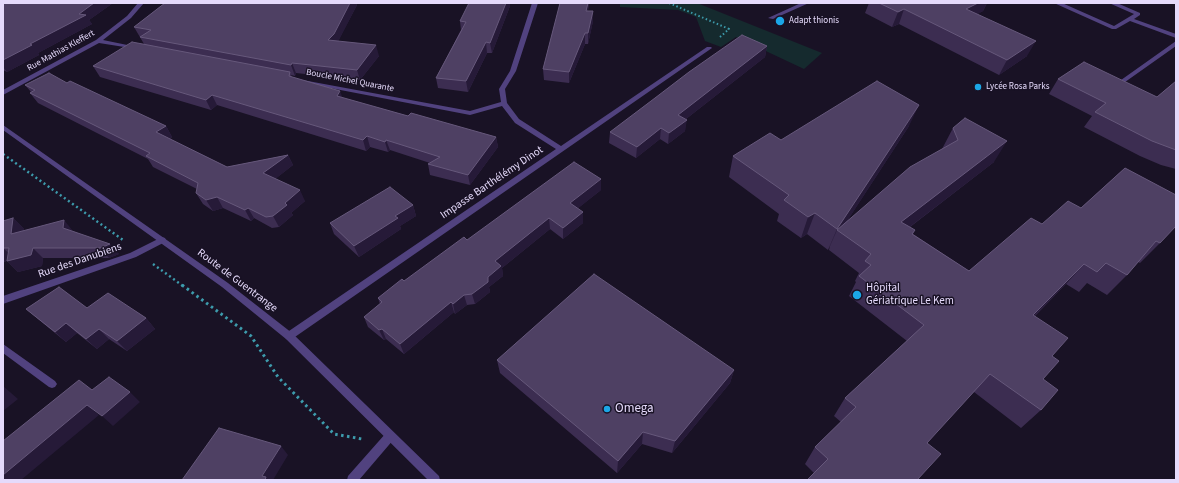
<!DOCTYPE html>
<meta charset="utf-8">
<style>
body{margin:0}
#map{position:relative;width:1179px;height:483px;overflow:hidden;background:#191225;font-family:"Source Sans 3",sans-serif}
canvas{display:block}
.frame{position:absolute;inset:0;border:4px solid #e5dafb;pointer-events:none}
</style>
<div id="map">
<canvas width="1179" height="483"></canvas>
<div class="frame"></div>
</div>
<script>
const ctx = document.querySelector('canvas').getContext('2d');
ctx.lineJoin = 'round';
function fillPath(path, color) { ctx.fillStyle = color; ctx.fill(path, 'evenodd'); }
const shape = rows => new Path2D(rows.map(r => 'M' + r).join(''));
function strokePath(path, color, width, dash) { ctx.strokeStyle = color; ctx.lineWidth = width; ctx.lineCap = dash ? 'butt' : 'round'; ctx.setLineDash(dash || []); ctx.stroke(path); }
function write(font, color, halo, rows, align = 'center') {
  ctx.font = font + ' "Source Sans 3",sans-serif'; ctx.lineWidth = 3; ctx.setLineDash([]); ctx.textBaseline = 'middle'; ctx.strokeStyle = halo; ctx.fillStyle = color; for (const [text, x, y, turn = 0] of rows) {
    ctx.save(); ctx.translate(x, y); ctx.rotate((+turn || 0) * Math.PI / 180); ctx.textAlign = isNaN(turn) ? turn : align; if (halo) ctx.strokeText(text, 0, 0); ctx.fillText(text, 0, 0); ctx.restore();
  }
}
fillPath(shape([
 [620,3,697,3,822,53,804,69,736,37,721,47,705,41,696,17,678,10,620,7]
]), '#152a2e');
strokePath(shape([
 [669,3,729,29,720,37]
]), '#3d9bac', 2, [1.5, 2.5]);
strokePath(shape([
 [3,154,123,240],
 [153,264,183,286]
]), '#3d9bac', 2.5, [2, 3]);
strokePath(shape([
 [182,285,251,336,278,377,334,434,362,439]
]), '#3d9bac', 3, [2.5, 3.5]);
fillPath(shape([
 [801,3,809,3,773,19,768,18,801,3],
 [1054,3,1062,3,1114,26,1134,14,1109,3,1117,3,1140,13,1140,15,1134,19,1176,34,1176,38,1130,21,1116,29,1112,29,1054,3],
 [1176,41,1176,46,1118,87,1114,87,1114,85,1176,41]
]), '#51427f');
fillPath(shape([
 [138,3,144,3,131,18,103,40,137,47,137,49,99,43,3,95,3,90,96,40,127,16,138,3],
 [532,3,538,3,516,71,505,89,507,103,519,119,561,146,707,47,711,47,712,48,292,339,289,340,286,339,285,336,286,333,556,149,515,123,502,106,470,115,299,82,297,81,297,79,470,111,501,102,499,89,510,71,532,3],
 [162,237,165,238,166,240,165,242,136,257,3,304,3,296,130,253,162,237],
 [3,344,55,381,57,384,55,387,52,388,49,387,3,353,3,344],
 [390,431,394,433,395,436,394,439,359,480,347,480,348,476,386,433,390,431]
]), '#51427f');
fillPath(shape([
 [3,125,228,283,292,333,439,476,440,480,428,480,286,339,222,287,3,130,3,125]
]), '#51427f');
fillPath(shape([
 [3,3,113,3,89,20,92,24,38,53,39,55,7,72,3,70],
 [165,3,356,3,357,5,338,41,379,56,360,80,296,73,295,76,291,75,292,77,342,98,408,116,496,137,498,147,470,185,430,175,428,164,430,163,390,150,388,152,370,147,366,151,217,105,211,110,100,77,93,66,144,44,134,27],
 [560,3,589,3,588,11,593,11,593,21,588,44,585,44,569,83,544,80,543,69],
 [869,3,987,3,983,11,977,14,1027,56,999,75,899,24,892,27,865,13],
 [510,6,492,53,487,53,468,92,438,88,436,78,461,30,460,21],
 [767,46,765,57,686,119,685,131,668,144,660,139,636,158,609,143,610,132],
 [1058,79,1157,97,1176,81,1176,169,1161,165,1140,156,1084,127,1092,116,1049,94],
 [67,83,166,126,172,137,170,139,227,167,288,155,293,165,275,179,305,201,291,213,293,215,279,227,272,228,254,218,251,221,223,208,213,211,203,204,196,193,197,189,153,167,148,159,38,103,30,93,31,92,25,85],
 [909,126,847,221,942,149,953,128,994,162,910,227,915,230,913,234,969,271,1042,224,1081,208,1125,168,1160,243,1140,263,1138,262,1127,275,1107,295,1087,283,1079,292,1066,284,1035,316,1052,356,1043,379,1041,410,1021,428,974,392,814,473,805,464,815,447,841,422,834,416,845,398,907,341,849,296,856,282,855,281,859,273,829,250,830,246,828,250,807,234,801,238,777,221,779,214,729,177,733,156,781,140],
 [601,190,578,208,583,223,563,239,550,229,502,268,503,276,489,287,490,292,475,304,467,305,455,314,454,312,404,354,386,339,384,340,368,327,364,317,380,304,378,298,467,240],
 [413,205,416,216,400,226,401,229,359,257,334,234,330,223],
 [13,218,24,229,23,231,73,231,119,254,109,258,43,258,42,266,18,272,7,261,3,262,3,221],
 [87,308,146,318,155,329,127,351,109,339,97,349,77,333,66,342,38,319,26,309],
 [497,360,734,370,730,383,672,453,642,444,617,473,500,373]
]), '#3c2d51');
fillPath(shape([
 [94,3,113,3,89,20,92,24,38,53,39,55,7,72,3,67,3,60,79,14],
 [350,3,356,3,357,5,337,44,328,40],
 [506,3,510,3,510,6,492,53,490,43],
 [588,3,589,3,586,21,586,11],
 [978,3,987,3,983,11,960,24,966,9],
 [904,9,899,24,892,27,898,12],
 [593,11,593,21,588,44,588,33],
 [585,33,585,44,569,83,569,72],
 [1036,41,1027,56,999,75,1007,60],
 [486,42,487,53,468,92,466,81],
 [376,45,379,56,360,80,357,70],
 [767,46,765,57,677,126,678,115],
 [292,63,296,73,295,76,291,65],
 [340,91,344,102,337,96],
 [212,95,217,105,211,110,206,100],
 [919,105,909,126,840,232,837,230,830,246,828,250,837,229],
 [687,120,685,131,668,144,669,133],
 [166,126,172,137,163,143,156,132],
 [661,128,660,139,636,158,637,147],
 [367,136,370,147,366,151,363,140],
 [496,137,498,147,470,185,468,175],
 [386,140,390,150,388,152,385,142],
 [1007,141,994,162,890,242,901,222],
 [288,155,293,165,269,184,263,173],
 [601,179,601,190,571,214,570,203],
 [300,190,305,201,291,213,293,215,279,227,273,216,285,203],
 [217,197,223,208,213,211,206,200],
 [413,205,416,216,400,226,401,229,359,257,354,246,395,216],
 [248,208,254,218,251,221,245,210],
 [583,212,583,223,563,239,563,228],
 [815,213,807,234,801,238,808,217],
 [13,218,24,229,21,245,11,234],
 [549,218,550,229,502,268,503,276,489,287,490,292,475,304,472,294,488,277,495,261],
 [64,220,73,231,72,239,63,228],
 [110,244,119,254,109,258,100,248],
 [3,248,14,258,3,262],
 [33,248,43,258,42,266,18,272,7,261],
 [1084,264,1066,284,1016,334,1033,315],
 [464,295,467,305,455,314,453,304],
 [451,302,454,312,404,354,400,344],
 [146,318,155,329,127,351,117,341],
 [66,323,77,333,66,342,55,332],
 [99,329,109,339,97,349,86,339],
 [382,329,386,339,384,340,379,330],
 [734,370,730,383,672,453,675,441],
 [3,386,18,399,3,411],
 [130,392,140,402,113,426,102,416],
 [87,405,99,415,21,480,3,480,3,475],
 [643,432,642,444,617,473,618,461],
 [281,446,288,455,273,480,265,480,262,476]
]), '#261a38');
const building = shape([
 [3,3,94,3,79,14,86,15,30,44,32,45,3,60,3,3],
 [165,3,350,3,334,34,328,40,376,45,357,70,292,63,291,65,140,37,151,30,134,27,165,3],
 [469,3,506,3,490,43,486,42,466,81,436,78,466,22,460,21,469,3],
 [560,3,588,3,586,11,593,11,588,33,585,33,569,72,543,69,560,3],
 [879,3,978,3,966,9,1036,41,1007,60,904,9,898,12,879,3],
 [742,35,767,46,678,115,687,120,669,133,661,128,637,147,610,132,655,98,689,72,742,35],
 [132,42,290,72,289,76,340,91,337,96,408,116,411,113,496,137,468,175,428,164,440,157,386,140,385,142,367,136,363,140,212,95,206,100,93,66,132,42],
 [1084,62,1157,97,1176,81,1176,150,1152,141,1095,112,1106,103,1058,79,1084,62],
 [49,73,67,83,70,81,166,126,156,132,227,167,288,155,263,173,300,190,285,203,287,205,273,216,266,217,248,208,245,210,217,197,206,200,196,193,198,183,146,156,150,153,30,93,35,90,25,85,49,73],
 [877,81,919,105,837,229,815,213,808,217,784,200,789,195,733,156,770,133,781,140,877,81],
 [965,118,1007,141,901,222,915,230,912,234,969,271,1031,218,1042,224,1068,201,1081,208,1125,168,1176,195,1176,226,1160,243,1156,241,1127,275,1106,263,1097,272,1084,264,1033,315,1068,338,1052,356,1059,361,1043,379,1058,390,1041,410,990,374,927,443,941,454,917,480,807,480,828,459,815,447,856,407,845,398,924,325,859,276,871,265,865,261,871,254,837,230,910,167,958,140,953,128,965,118],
 [574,162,601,179,570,203,583,212,563,228,549,218,495,261,501,266,488,277,488,282,472,294,464,295,453,304,451,302,400,344,382,329,379,330,364,317,382,302,378,298,402,279,404,281,464,237,467,240,574,162],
 [390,187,413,205,395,216,398,218,354,246,330,223,390,187],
 [13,218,11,234,64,220,63,228,110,244,100,248,33,248,31,255,7,261,9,248,3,248,3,221,13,218],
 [594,274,734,370,675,441,643,432,618,461,497,360,594,274],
 [59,287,87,308,108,293,146,318,117,341,99,329,86,339,66,323,55,332,26,309,59,287],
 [109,377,130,392,102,416,87,405,3,475,3,441,79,380,92,390,109,377],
 [219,428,281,446,262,476,266,477,265,480,182,480,219,428]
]);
fillPath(building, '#4e4063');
strokePath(building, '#66587b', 1);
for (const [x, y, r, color] of [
 [780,21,5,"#1ba6e6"],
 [978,87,4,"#1ba6e6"],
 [857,295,5,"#1ba6e6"],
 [607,409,4,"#1ba6e6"]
]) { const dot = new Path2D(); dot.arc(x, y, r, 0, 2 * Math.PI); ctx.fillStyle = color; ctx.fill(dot); strokePath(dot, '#191225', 1.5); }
write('9px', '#e5dafb', '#191225', [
 ["Adapt thionis",789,21],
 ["Lycée Rosa Parks",986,87]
], 'left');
write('9px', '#e5dafb', '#191225', [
 ["Rue Mathias Kleffert",61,51,-29],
 ["Boucle Michel Quarante",350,81,11]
]);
write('11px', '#e5dafb', '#191225', [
 ["Impasse Barthélémy Dinot",492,183,-34],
 ["Rue des Danubiens",80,261,-19],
 ["Route de Guentrange",237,281,37]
]);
write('11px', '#e5dafb', '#191225', [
 ["Hôpital",866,289],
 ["Gériatrique Le Kem",866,302]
], 'left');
write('13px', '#e5dafb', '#191225', [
 ["Omega",615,409]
], 'left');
</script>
